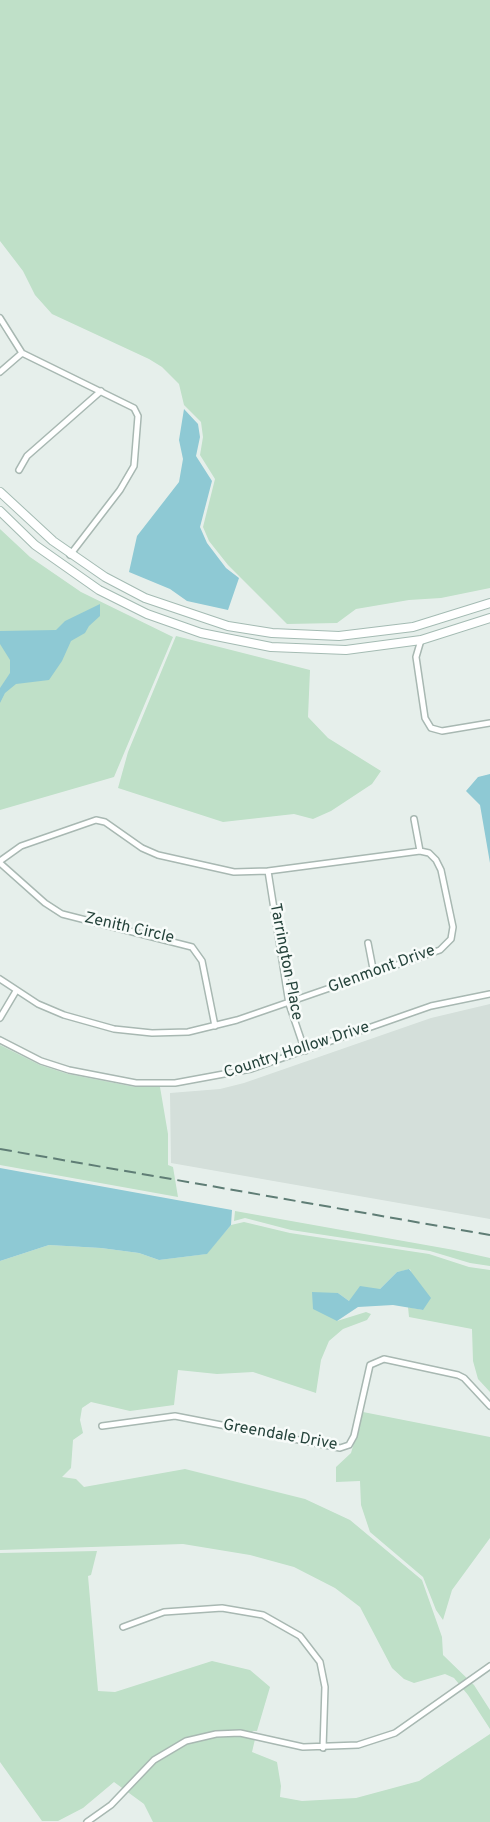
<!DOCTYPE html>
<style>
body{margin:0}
canvas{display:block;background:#e6efeb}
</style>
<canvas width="490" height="1822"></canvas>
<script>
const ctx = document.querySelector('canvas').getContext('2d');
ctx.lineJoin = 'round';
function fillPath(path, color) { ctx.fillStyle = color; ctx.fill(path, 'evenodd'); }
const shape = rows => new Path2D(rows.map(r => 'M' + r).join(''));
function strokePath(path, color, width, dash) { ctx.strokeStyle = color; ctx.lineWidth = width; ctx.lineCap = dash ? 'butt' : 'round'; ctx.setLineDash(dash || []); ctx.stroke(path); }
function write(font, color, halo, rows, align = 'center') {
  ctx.font = font + ' Overpass,sans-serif'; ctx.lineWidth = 5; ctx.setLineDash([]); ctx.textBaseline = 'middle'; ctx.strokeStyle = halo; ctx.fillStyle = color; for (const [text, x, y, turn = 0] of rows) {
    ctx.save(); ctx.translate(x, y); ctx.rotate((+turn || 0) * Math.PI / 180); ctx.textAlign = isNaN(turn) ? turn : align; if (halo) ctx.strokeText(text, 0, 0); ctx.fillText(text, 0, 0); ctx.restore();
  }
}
fillPath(shape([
 [490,1004,490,1219,171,1163,170,1093,220,1089,244,1083,431,1018]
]), '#d4dfda');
fillPath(shape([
 [0,0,490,0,490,588,441,598,409,600,356,609,337,623,287,624,228,565,209,541,203,527,215,479,200,455,203,437,201,422,184,405,179,384,162,367,149,359,52,314,35,295,23,271,0,241],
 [0,529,30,557,81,592,173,637,114,777,0,810],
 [176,636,310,670,308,717,328,738,381,771,372,784,331,811,313,819,294,814,223,822,118,788,128,752],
 [0,1045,40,1065,68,1074,135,1087,160,1087,168,1134,168,1165,173,1167,178,1197,0,1165],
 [235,1211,454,1250,490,1258,490,1266,470,1263,430,1251,291,1230,245,1218,234,1221],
 [244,1222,290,1233,429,1254,469,1267,490,1270,490,1392,478,1379,473,1361,472,1329,409,1317,408,1307,423,1310,410,1269,402,1271,397,1272,380,1289,349,1301,338,1293,337,1321,366,1312,371,1314,367,1320,343,1329,329,1341,321,1360,316,1393,253,1372,217,1374,178,1370,174,1405,130,1411,91,1402,82,1408,80,1420,83,1433,73,1440,71,1468,62,1477,76,1479,84,1487,185,1469,305,1499,350,1520,422,1580,442,1637,443,1655,474,1685,490,1710,490,1729,468,1695,454,1678,445,1674,414,1683,404,1679,392,1668,360,1607,335,1588,294,1567,250,1555,183,1544,0,1550,0,1261,49,1245,101,1248,139,1253,159,1260,206,1254,231,1225],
 [363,1412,490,1437,490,1538,452,1590,443,1620,436,1610,423,1577,370,1532,361,1505,360,1481,336,1482,336,1467,351,1453],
 [97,1551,91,1575,88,1576,98,1691,115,1692,212,1661,250,1670,270,1687,257,1731,252,1731,256,1735,252,1752,277,1762,281,1786,280,1797,302,1801,356,1798,419,1781,490,1734,490,1822,153,1822,144,1804,114,1782,83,1808,58,1821,42,1821,0,1762,0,1553]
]), '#bfe0c8');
fillPath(shape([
 [184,409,198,424,200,437,196,456,212,481,200,527,207,543,226,568,239,578,228,610,187,601,170,589,129,572,137,536,179,482,183,459,179,440],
 [100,604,100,616,89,626,85,633,71,641,62,661,49,680,16,684,5,693,0,703,0,688,10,673,10,660,0,644,0,631,56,630,65,621],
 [490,774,490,863,480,805,466,791,478,777],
 [0,1168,232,1210,231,1225,207,1254,159,1260,139,1253,101,1248,49,1245,0,1261],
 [409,1269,431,1298,423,1310,393,1305,358,1307,337,1321,313,1309,312,1292,338,1293,349,1301,360,1286,380,1289,397,1272]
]), '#8ec9d4');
const street = shape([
 [0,318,22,353,134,408,138,416,134,466,120,490,70,555],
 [0,372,22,353],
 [19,470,27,456,101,391],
 [421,640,416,657,425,718,431,728,442,731,490,723],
 [414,819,420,851],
 [0,861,21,846,96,820,105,822,142,848,158,855,234,872,268,871,420,851,429,853,436,860,441,870,453,927,451,939,440,950,237,1020,188,1032,152,1033,114,1029,64,1015,38,1004,0,979],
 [0,863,45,903,62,914,192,947,202,961,215,1026],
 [268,871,289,1004,305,1051],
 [368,943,374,974],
 [0,1018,16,991],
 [0,1040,41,1061,69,1070,136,1083,175,1083,251,1069,431,1006,490,994],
 [102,1426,175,1416,340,1448,349,1445,354,1436,370,1365,384,1359,458,1375,464,1378,490,1406],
 [123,1627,164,1612,222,1608,263,1615,300,1636,320,1662,325,1687,323,1748],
 [87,1822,111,1805,154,1760,186,1741,216,1734,240,1733,303,1747,358,1745,395,1733,490,1666]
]);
const secondary = shape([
 [0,492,53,541,105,577,145,598,228,626,272,633,339,636,413,627,490,603],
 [0,511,35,545,99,590,147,614,201,633,271,647,346,650,421,640,490,618]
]);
strokePath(street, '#a8b8b2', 8);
strokePath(secondary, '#a4bbb3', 10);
strokePath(street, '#fff', 5);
strokePath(secondary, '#fff', 8);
strokePath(shape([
 [0,1149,490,1235]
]), '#5f7d75', 2, [12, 6]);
write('16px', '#24423a', '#f7fbf9', [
 ["Zenith Circle",129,929,13],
 ["Tarrington Place",285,962,79],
 ["Glenmont Drive",382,970,-20],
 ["Country Hollow Drive",297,1051,-18],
 ["Greendale Drive",280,1436,10]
]);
</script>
